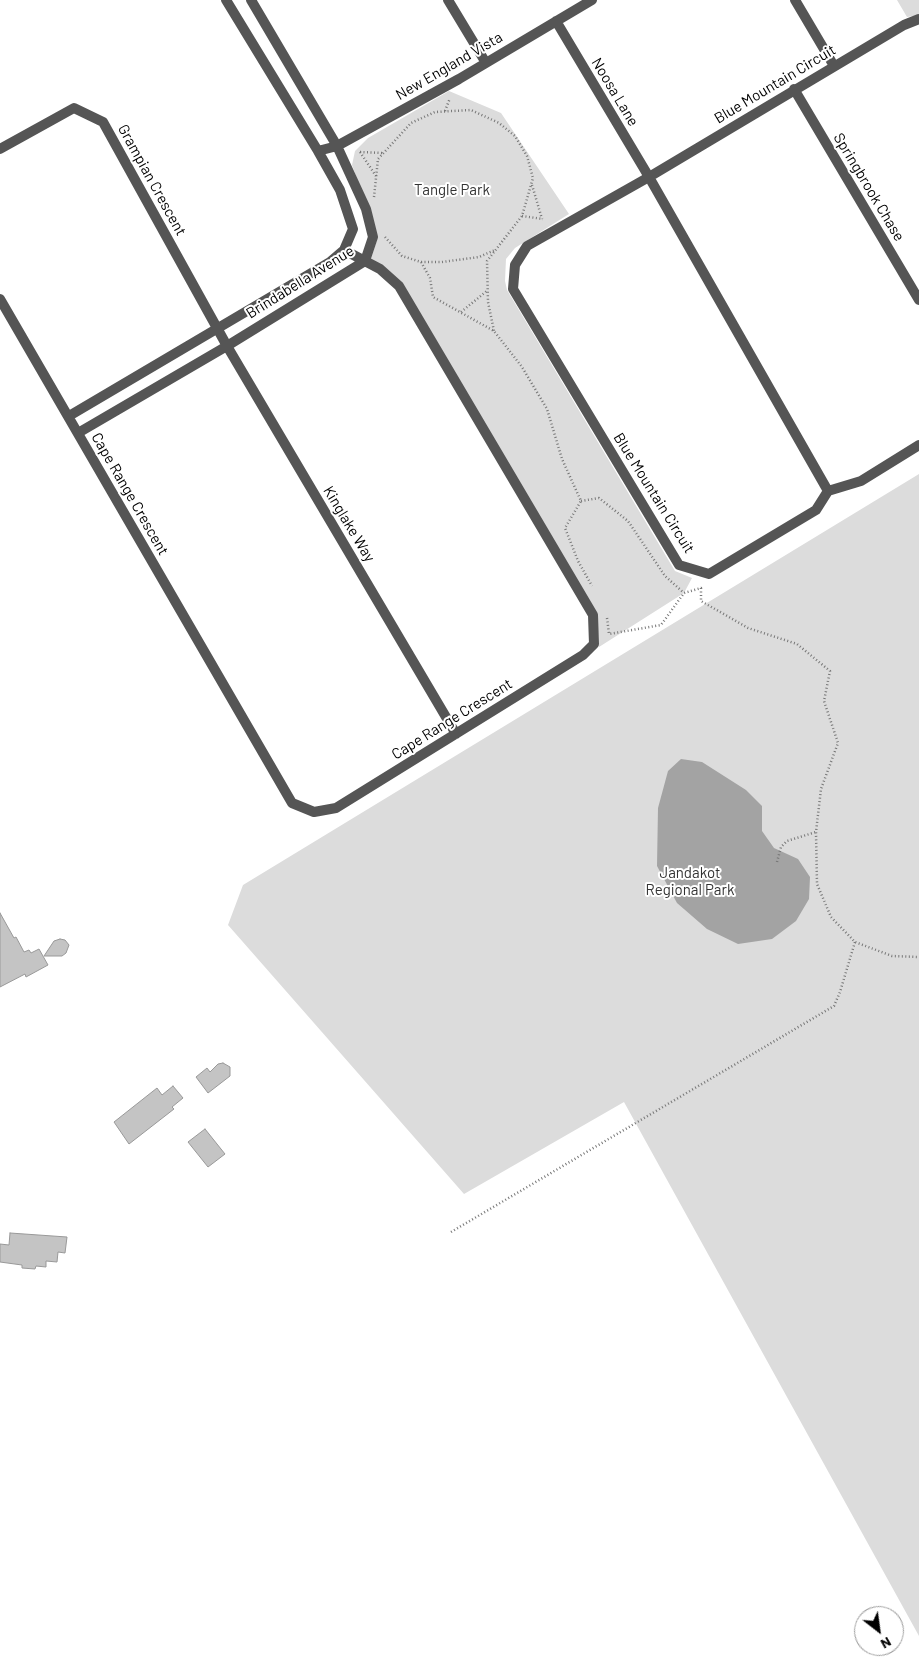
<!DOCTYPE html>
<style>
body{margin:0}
#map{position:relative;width:919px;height:1671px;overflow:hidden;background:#fff;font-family:Barlow,sans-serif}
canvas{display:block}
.north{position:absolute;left:854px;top:1606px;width:50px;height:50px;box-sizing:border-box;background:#fff;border:1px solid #999;border-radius:50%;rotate:150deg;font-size:14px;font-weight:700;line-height:20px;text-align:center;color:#000}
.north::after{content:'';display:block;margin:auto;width:18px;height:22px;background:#000;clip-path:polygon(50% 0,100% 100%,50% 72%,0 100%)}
</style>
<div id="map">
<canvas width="919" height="1671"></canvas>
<div class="north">N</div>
</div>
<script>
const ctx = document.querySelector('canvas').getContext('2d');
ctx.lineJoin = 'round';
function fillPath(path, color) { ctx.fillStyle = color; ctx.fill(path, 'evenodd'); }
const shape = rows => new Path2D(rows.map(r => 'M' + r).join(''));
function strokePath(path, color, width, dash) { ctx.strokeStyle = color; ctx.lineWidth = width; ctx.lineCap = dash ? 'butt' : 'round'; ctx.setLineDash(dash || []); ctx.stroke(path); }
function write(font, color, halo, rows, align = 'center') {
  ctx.font = font + ' Barlow,sans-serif'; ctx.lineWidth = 4; ctx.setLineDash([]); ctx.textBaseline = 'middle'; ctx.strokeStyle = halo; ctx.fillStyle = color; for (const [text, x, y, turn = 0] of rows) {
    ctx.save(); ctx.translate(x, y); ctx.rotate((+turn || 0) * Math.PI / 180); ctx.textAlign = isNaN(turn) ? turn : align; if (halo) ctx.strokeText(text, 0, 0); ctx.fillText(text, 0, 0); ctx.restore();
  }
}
fillPath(shape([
 [897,0,919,0,919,15,907,17],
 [449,91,501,113,569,214,515,248,506,259,505,281,507,290,675,571,692,578,684,593,599,647,597,614,402,283,371,259,378,237,352,165,355,151,368,138],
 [919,474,919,1636,624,1102,464,1194,228,925,243,885]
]), '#dcdcdc');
fillPath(shape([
 [681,759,702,762,746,790,762,806,762,831,774,848,798,859,810,877,809,899,796,921,772,939,738,944,707,929,677,903,657,866,658,808,668,771]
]), '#a3a3a3');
const building = shape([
 [0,913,14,938,16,937,24,952,29,950,31,953,39,949,48,965,26,977,25,974,0,987,0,913],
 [60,939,65,940,69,945,66,953,62,956,44,956,54,941,60,939],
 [223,1063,230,1067,230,1076,208,1093,196,1077,207,1068,210,1072,218,1064,223,1063],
 [173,1086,183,1098,172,1107,174,1109,129,1144,114,1122,157,1088,162,1095,173,1086],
 [205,1129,225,1154,208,1167,188,1142,205,1129],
 [10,1233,67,1237,65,1253,58,1252,57,1262,46,1261,46,1267,36,1266,35,1269,22,1268,22,1265,0,1262,0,1244,9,1245,10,1233]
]);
fillPath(building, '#c4c4c4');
strokePath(building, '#999', 1);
strokePath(shape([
 [445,111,450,98],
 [360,152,376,176],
 [360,152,383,153],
 [532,185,542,219],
 [374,197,378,159,411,123,435,112,471,110,499,123,515,136,527,156,533,178,522,216,487,261,488,302,494,331],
 [522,216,543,219],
 [385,237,402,256,421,262,430,278,433,297,494,331,522,367,547,409,562,459,581,501,565,528,578,561,592,586],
 [421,262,442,262,479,257,495,250],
 [461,312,488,290],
 [581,501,599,498,628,521,665,576,684,593],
 [607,618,609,634,661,625,684,593,701,588,701,601,748,628,797,644,830,671,824,701,838,743,821,789,816,832,817,884,831,917,855,942,892,956,919,957],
 [777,862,781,847,787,841,816,832],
 [451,1232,834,1006,840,992,855,942]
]), '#777', 2.5, [1, 2.5]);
strokePath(shape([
 [448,0,486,63],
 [795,0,834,66],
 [556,21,649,177,828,491,816,510,709,574,679,565,513,289,515,265,527,246,649,177,904,25,919,19],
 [794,89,919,300],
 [0,149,74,108,103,122,227,346,456,734],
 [318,151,337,146,459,79,592,0],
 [0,299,292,803,314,812,336,808,583,655,594,644,593,615,399,286,380,269,344,250],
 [69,416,330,262,344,250,353,229,340,190,318,151,226,0],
 [78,433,227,346,365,261,373,237,366,209,337,146,251,0],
 [828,491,861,481,919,445]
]), '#555', 10);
write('15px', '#000', '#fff', [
 ["New England Vista",449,66,-30],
 ["Blue Mountain Circuit",775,84,-31],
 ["Noosa Lane",615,92,59],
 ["Grampian Crescent",152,180,61],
 ["Springbrook Chase",869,187,59],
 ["Brindabella Avenue",300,282,-32],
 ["Blue Mountain Circuit",654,493,58],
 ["Cape Range Crescent",130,494,60],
 ["Kinglake Way",349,524,59],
 ["Cape Range Crescent",452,719,-32]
]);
write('15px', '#333', '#fff', [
 ["Tangle Park",452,190],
 ["Jandakot",690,873],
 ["Regional Park",690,890]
]);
</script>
